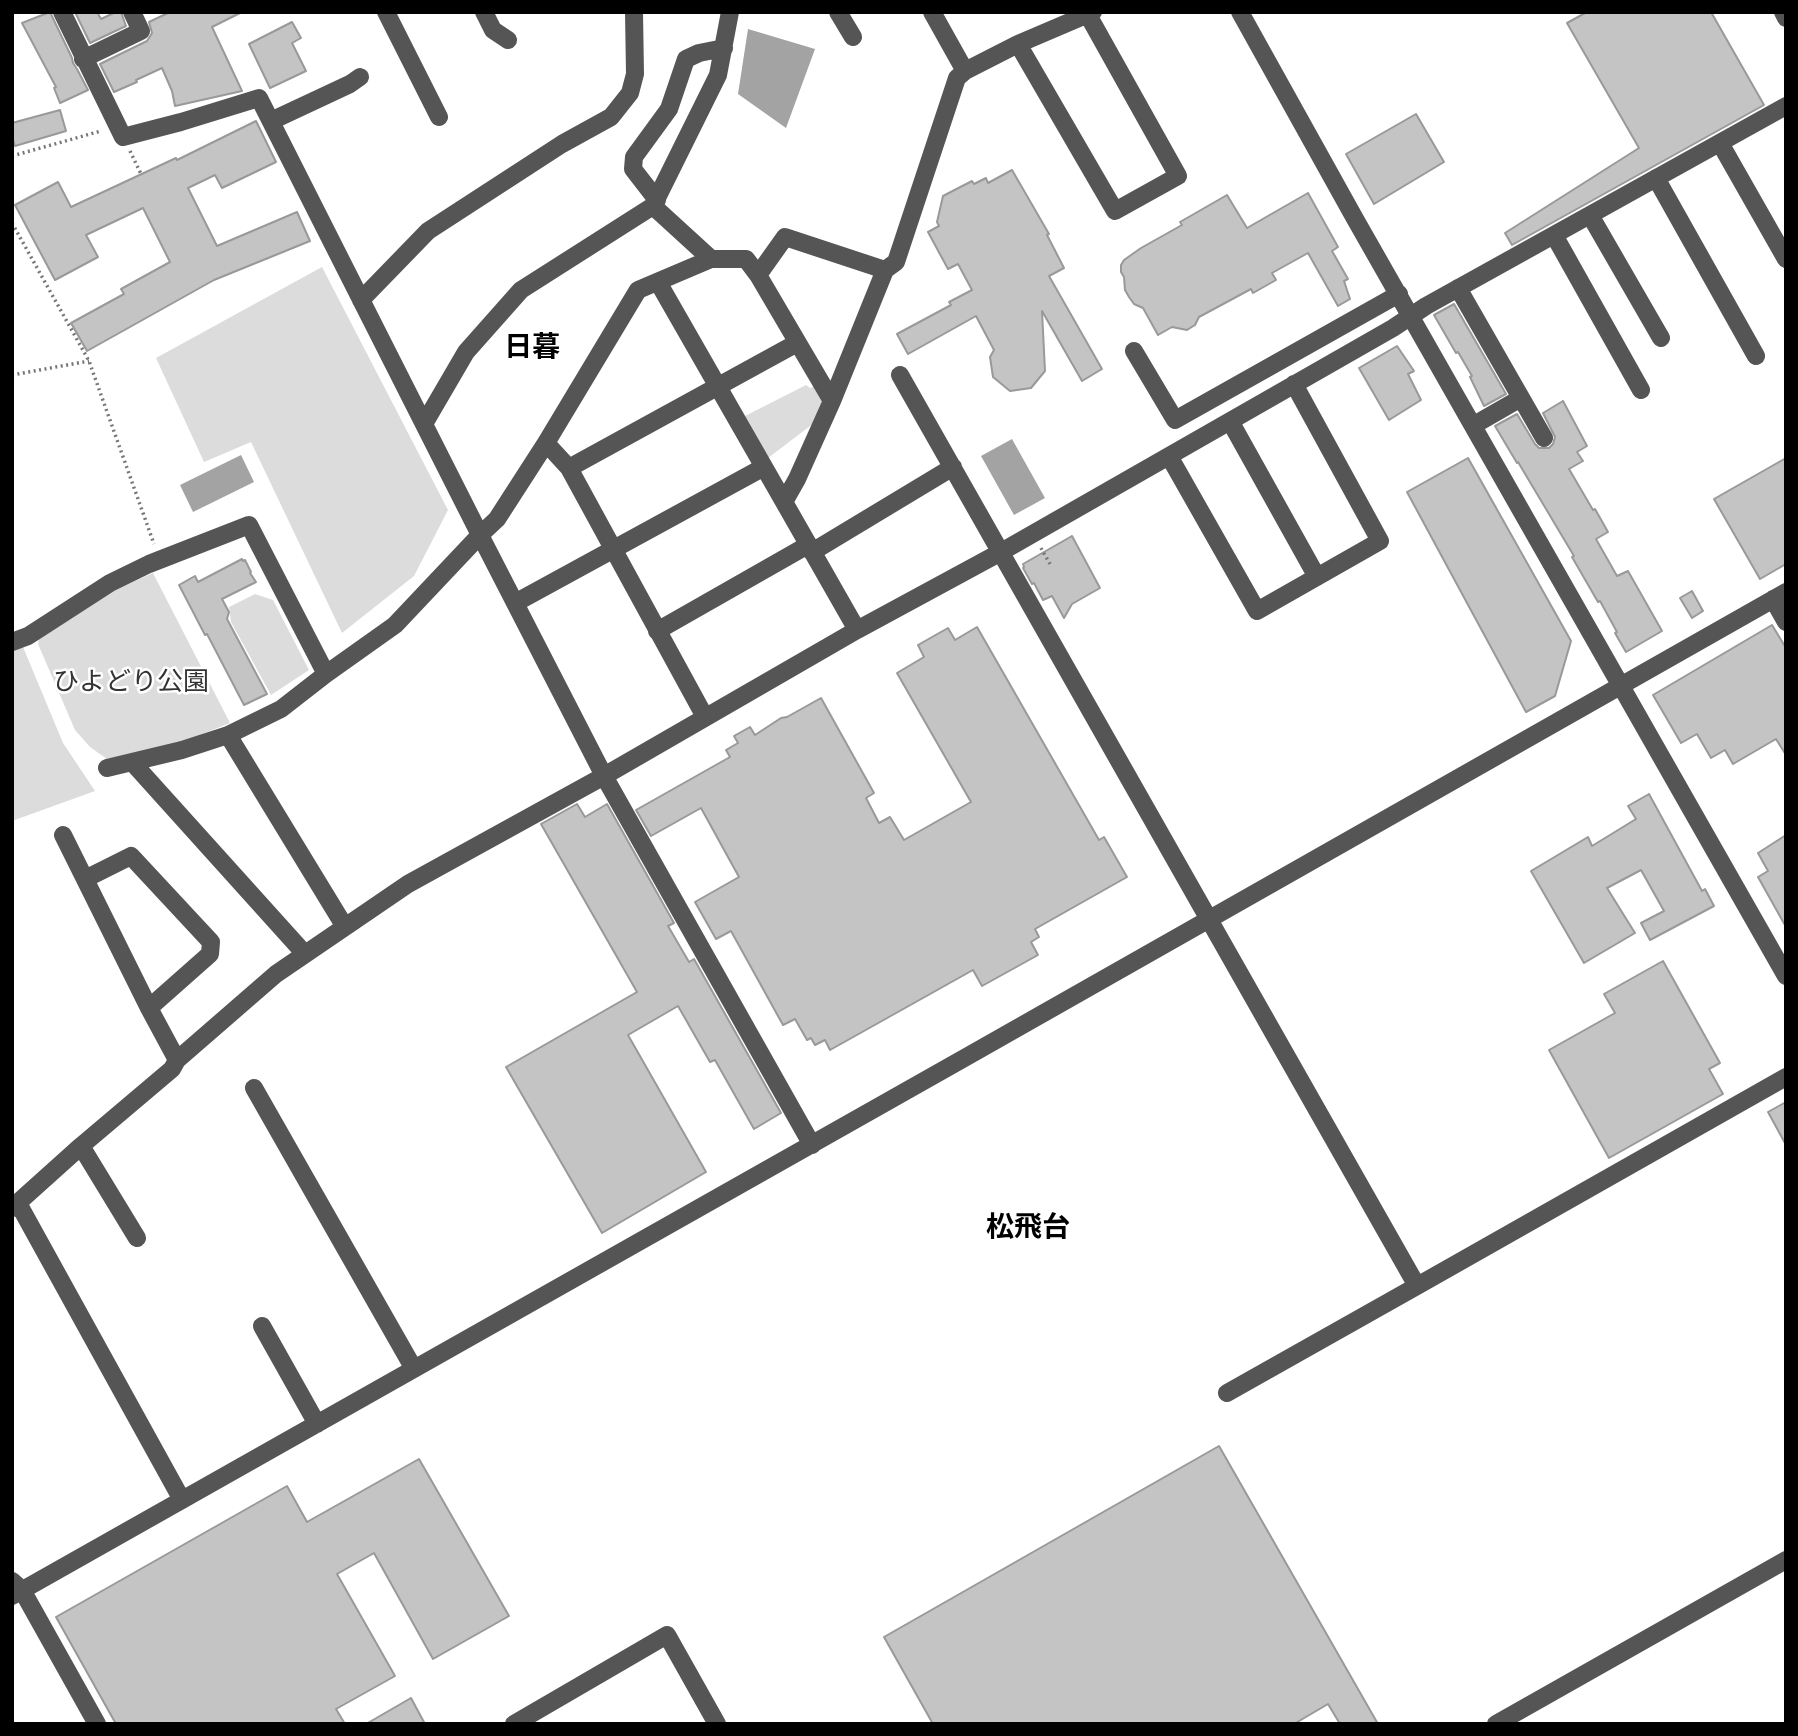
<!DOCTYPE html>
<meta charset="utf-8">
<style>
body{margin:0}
#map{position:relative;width:1798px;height:1736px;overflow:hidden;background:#fff;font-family:Mulish,sans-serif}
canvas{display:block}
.frame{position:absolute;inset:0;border:14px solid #000;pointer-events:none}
</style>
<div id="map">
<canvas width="1798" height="1736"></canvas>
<div class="frame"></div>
</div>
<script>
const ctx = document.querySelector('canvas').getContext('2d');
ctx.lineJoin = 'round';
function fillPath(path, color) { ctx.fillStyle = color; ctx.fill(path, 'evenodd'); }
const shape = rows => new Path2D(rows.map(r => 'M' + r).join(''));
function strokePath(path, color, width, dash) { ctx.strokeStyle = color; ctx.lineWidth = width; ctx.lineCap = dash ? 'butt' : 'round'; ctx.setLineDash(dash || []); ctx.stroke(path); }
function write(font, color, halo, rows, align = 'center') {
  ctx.font = font + ' Mulish,"Noto Sans JP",sans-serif'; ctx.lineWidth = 5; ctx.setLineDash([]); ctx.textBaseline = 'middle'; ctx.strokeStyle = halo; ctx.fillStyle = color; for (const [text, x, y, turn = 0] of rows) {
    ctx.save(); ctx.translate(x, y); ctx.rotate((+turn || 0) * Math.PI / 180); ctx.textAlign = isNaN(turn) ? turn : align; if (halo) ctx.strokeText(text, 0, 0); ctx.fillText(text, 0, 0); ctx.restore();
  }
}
fillPath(shape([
 [322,267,448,510,414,576,342,633,251,442,204,462,156,358],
 [806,385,810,388,815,386,824,405,818,420,768,458,745,416],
 [153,573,230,723,182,742,107,759,90,747,75,730,38,644,39,638,103,595],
 [255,594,273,600,309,670,271,695,231,622,229,607],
 [23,647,63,743,95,791,12,821,12,651]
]), '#dcdcdc');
fillPath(shape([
 [748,29,815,49,786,128,738,94],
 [1012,439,1045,498,1014,515,981,456],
 [241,455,254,482,193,512,180,485]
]), '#a3a3a3');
const building = shape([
 [50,12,72,58,73,63,77,69,88,90,60,103,54,88,56,87,22,23,50,12],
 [75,12,97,12,101,19,116,12,121,12,126,26,90,43,75,12],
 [170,12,242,12,212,27,242,91,175,106,172,91,162,68,136,80,137,82,114,92,100,64,147,41,152,33,149,22,170,12],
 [1587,12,1711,12,1764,105,1512,245,1505,233,1639,148,1567,23,1587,12],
 [292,22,301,38,292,43,306,71,270,88,249,44,292,22],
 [60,110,66,131,15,146,12,137,12,123,60,110],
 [1416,114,1444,162,1374,204,1346,154,1416,114],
 [256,121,276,162,222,188,215,175,188,188,217,246,297,212,310,241,214,280,87,351,71,323,124,294,121,289,170,262,143,208,86,235,98,257,55,280,15,205,58,182,71,207,176,158,177,160,256,121],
 [1012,170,1049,234,1047,235,1064,268,1049,276,1102,369,1082,381,1042,311,1045,371,1031,388,1010,391,993,377,990,357,994,350,976,316,908,354,897,334,951,305,949,302,972,290,958,264,948,269,928,232,939,226,937,222,943,196,972,181,974,184,986,178,988,183,1012,170],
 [1308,193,1338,247,1332,251,1348,279,1344,281,1350,299,1338,306,1308,253,1272,273,1276,280,1253,293,1251,289,1199,317,1195,325,1187,330,1172,327,1158,335,1143,308,1134,304,1129,297,1125,290,1124,277,1121,272,1121,265,1124,260,1141,248,1182,225,1180,222,1227,195,1247,228,1308,193],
 [1454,304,1506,394,1484,406,1470,377,1472,376,1458,352,1456,353,1434,315,1454,304],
 [1397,346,1414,371,1408,374,1421,400,1389,420,1359,368,1397,346],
 [1563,401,1587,446,1577,452,1583,461,1569,469,1593,510,1595,509,1608,532,1596,539,1617,576,1628,571,1662,631,1626,652,1615,633,1617,632,1600,601,1598,602,1572,557,1574,556,1518,462,1517,463,1495,426,1517,414,1535,444,1539,448,1549,448,1553,444,1555,437,1543,413,1563,401],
 [1468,458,1571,641,1555,696,1526,712,1407,492,1468,458],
 [1786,458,1786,564,1760,579,1714,499,1786,458],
 [1072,536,1100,588,1072,604,1064,618,1052,596,1043,600,1034,583,1032,584,1023,568,1024,567,1023,564,1072,536],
 [242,559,243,561,245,560,251,572,250,573,256,582,222,599,229,612,227,619,267,694,244,705,207,634,205,635,179,585,195,576,198,582,242,559],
 [1692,591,1703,611,1692,618,1680,598,1692,591],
 [1772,625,1786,648,1786,755,1776,739,1733,764,1725,750,1711,758,1697,734,1681,743,1653,695,1772,625],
 [977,627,1099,840,1104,837,1127,877,1035,929,1039,937,1031,942,1038,955,982,986,973,970,830,1050,825,1040,815,1045,811,1038,807,1040,795,1019,783,1025,731,931,716,939,695,902,739,877,701,808,651,836,636,810,730,757,726,750,738,743,734,736,750,727,755,735,781,718,787,717,821,698,874,793,866,798,879,823,890,817,904,840,971,802,897,673,924,657,918,645,948,628,955,640,977,627],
 [1649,794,1702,891,1705,889,1714,906,1650,940,1641,923,1664,911,1641,870,1607,888,1635,933,1584,963,1531,871,1588,837,1592,846,1636,819,1628,806,1649,794],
 [577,804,585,817,607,804,674,923,668,926,689,962,694,959,781,1113,754,1129,715,1060,710,1062,678,1006,628,1035,706,1172,602,1233,506,1067,637,992,541,824,577,804],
 [1786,835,1786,927,1758,877,1768,871,1758,853,1786,835],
 [1663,961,1720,1063,1709,1069,1723,1094,1609,1158,1549,1050,1615,1013,1604,994,1663,961],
 [1786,1102,1786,1145,1768,1112,1786,1102],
 [1219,1446,1378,1724,1340,1724,1328,1704,1294,1724,933,1724,884,1637,1219,1446],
 [419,1459,509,1616,433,1659,374,1553,337,1574,395,1676,336,1709,345,1724,116,1724,56,1617,287,1486,307,1522,419,1459],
 [411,1698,425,1724,366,1724,411,1698]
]);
fillPath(building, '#c4c4c4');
strokePath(building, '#999', 2);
strokePath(shape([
 [130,151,141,174],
 [12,156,101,131],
 [12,223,89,361,154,544],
 [12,375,89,361],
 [1041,548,1050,564]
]), '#777', 3.5, [2, 3.5]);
strokePath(shape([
 [386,12,439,117],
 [484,12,493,30,508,40],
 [838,12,853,37],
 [932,12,965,71],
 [1240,12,1354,217,1786,976],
 [1783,12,1786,18],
 [1018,44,1115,211,1178,176,1088,15],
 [83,59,141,31,132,12],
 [271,121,350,84,360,77],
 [1720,143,1786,259],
 [1656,178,1756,356],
 [657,200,633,169,634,157,669,109,686,59,699,53,724,48],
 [653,206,711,259],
 [1590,215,1661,338],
 [1554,235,1641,390],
 [758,275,785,237,885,270],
 [658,282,784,502],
 [1458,288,1544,438],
 [361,300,428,231,562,144,611,117,630,93,635,74,634,12],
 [1134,351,1175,420,1399,294],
 [900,375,1417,1286,1786,1077],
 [832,401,885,270,896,262,957,78,965,71,1018,44,1093,12],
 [1230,421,1317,577],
 [424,424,466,352,521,290,653,206,718,75,730,12],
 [1474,425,1521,398],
 [546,443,569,468,705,717],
 [1169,456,1257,611,1380,541,1294,384],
 [569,468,797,343],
 [812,552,953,467],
 [1773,599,1786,622],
 [515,603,764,467],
 [657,631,808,545],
 [12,642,28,636,110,583,149,564,249,525,326,674,395,625,480,535,259,98,181,122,123,137,62,12],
 [228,735,345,927],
 [132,762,305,954],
 [107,768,182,750,228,735,281,709,326,674],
 [63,835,149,1008,177,1060],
 [85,879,131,856,211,942,210,954,149,1008],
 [254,1088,414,1369],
 [812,1145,604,776,480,535,497,519,546,443,638,290,711,259,746,259,758,275,832,401,797,479,784,502,857,630],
 [81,1146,137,1238],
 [18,1203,182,1500],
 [12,1208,81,1146,172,1069,177,1060,276,974,408,884,604,776,857,630,1001,552,1393,328,1426,306,1786,106],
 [262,1326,317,1424],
 [1227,1393,1417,1286],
 [12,1581,22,1590,97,1724],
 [12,1596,968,1056,1786,592],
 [514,1724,667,1635,717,1724],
 [1496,1724,1786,1560]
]), '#555', 18);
write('26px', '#333', '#fff', [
 ["ひよどり公園",131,682]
]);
write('bold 28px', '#000', '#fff', [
 ["日暮",532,348],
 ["松飛台",1028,1228]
]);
</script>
